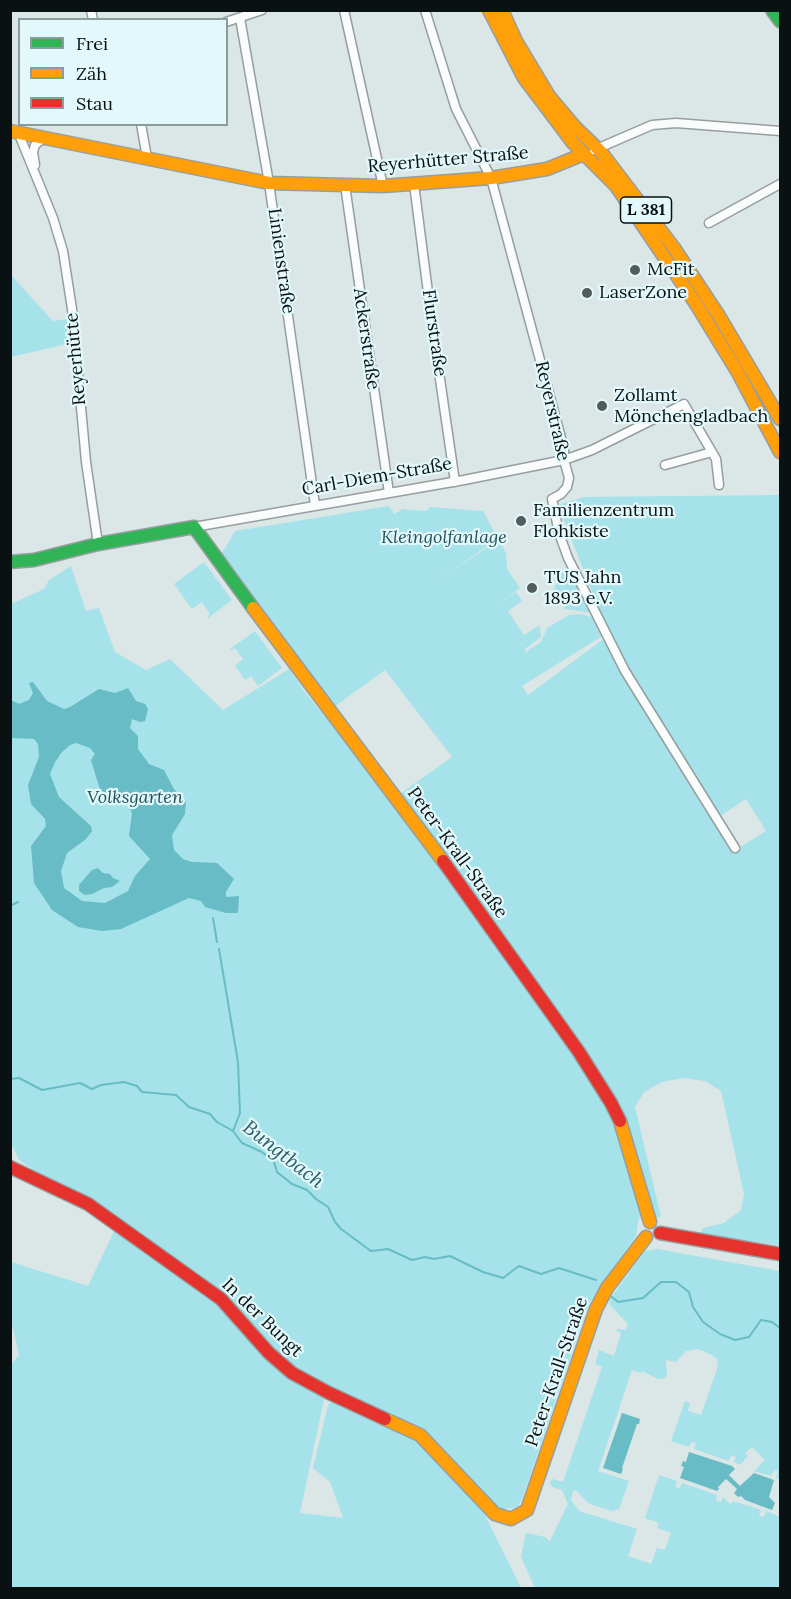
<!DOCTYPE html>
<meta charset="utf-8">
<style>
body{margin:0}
#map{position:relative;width:791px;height:1599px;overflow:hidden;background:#dbe6e7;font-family:Lora,serif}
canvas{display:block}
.frame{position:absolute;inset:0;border:12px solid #091112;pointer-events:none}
.legend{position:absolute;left:18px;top:18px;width:210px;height:108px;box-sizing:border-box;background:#e2f8fb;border:2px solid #8b9c9e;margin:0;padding:8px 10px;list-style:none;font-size:18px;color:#091112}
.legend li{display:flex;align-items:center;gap:12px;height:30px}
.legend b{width:30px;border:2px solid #8b9c9e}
</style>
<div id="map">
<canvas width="791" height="1599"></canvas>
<div class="frame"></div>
<ul class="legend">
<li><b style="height:8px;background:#30b455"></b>Frei</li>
<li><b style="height:8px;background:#ff9f0a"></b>Zäh</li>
<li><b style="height:8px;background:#e5322d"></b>Stau</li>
</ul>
</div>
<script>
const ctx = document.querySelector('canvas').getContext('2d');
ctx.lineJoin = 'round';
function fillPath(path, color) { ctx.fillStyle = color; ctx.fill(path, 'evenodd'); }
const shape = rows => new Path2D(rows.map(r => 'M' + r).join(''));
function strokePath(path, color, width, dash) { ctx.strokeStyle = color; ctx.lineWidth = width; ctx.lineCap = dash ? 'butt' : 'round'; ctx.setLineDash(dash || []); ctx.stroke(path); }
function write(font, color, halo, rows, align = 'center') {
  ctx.font = font + ' Lora,serif'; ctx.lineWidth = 4.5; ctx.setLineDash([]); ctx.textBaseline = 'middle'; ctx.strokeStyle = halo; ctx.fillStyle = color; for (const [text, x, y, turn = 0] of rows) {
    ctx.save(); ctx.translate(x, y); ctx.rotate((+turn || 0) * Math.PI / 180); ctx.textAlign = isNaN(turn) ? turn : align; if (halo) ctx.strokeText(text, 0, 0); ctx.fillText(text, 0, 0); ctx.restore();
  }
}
fillPath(shape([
 [11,275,53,321,67,319,67,344,11,357],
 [780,495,780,1245,700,1234,703,1228,724,1223,741,1210,744,1194,721,1091,705,1081,683,1078,662,1082,644,1092,635,1107,661,1217,639,1217,636,1236,589,1303,522,1499,517,1507,501,1510,485,1496,424,1431,325,1395,300,1513,343,1518,330,1482,313,1468,328,1405,334,1400,418,1439,480,1505,521,1588,11,1588,10,1366,19,1355,11,1320,11,1262,88,1286,117,1225,19,1160,11,1143,11,604,44,589,49,580,71,566,86,611,99,608,115,652,146,670,170,659,223,710,289,669,307,695,396,801,403,797,400,794,452,757,385,670,334,707,222,553,235,531,389,506,394,514,403,509,426,511,430,507,483,511,498,539,435,581,499,540,506,553,507,569,520,588,496,606,516,592,522,601,508,611,524,635,540,625,541,637,525,649,515,634,529,656,527,651,541,642,547,628,569,615,581,614,595,618,604,635,522,686,528,695,609,635,558,505,584,497],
 [746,799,766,831,734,851,720,816],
 [204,562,232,600,208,618,207,617,210,614,202,602,192,609,174,584],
 [569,563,593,613,565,609,554,590,559,576],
 [255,631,282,668,258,686,251,676,245,680,235,666,243,659,235,648,231,650,230,649],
 [657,1249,780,1271,780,1479,776,1478,778,1471,774,1470,771,1476,754,1471,765,1460,752,1447,745,1453,748,1456,740,1465,734,1462,736,1457,731,1455,729,1461,694,1449,696,1443,691,1442,689,1447,671,1441,685,1401,690,1403,688,1411,701,1415,717,1369,718,1360,712,1355,698,1349,686,1351,676,1362,666,1360,667,1375,665,1378,658,1379,642,1371,641,1373,632,1370,598,1471,629,1481,619,1509,611,1511,588,1503,576,1490,573,1491,571,1500,579,1511,637,1529,628,1556,651,1564,657,1548,665,1550,671,1533,657,1528,659,1523,645,1518,659,1475,677,1481,675,1487,680,1488,682,1483,717,1495,716,1501,721,1502,723,1497,730,1504,734,1501,761,1510,759,1516,764,1517,766,1511,780,1517,780,1588,535,1588,521,1557,526,1533,545,1537,550,1541,568,1504,562,1490,552,1487,550,1483,552,1479,563,1482,602,1367,595,1364,599,1350,614,1356,621,1333,615,1330,619,1329,625,1330,627,1327,628,1324,610,1305,610,1299,645,1251]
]), '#a6e2ea');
fillPath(shape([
 [33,682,47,701,64,709,70,707,99,689,115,693,128,688,136,701,145,704,148,709,145,721,140,722,132,719,130,728,138,736,138,749,149,764,164,770,174,789,186,802,185,814,172,835,174,850,183,859,192,862,217,863,234,879,226,892,226,897,239,896,238,913,226,913,205,907,201,901,189,898,121,929,102,931,78,927,52,910,34,883,31,846,46,826,45,819,31,804,28,785,39,757,38,744,34,739,11,738,11,700,19,704,29,700,33,693,29,683],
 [76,743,90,748,95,754,91,760,101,793,122,794,132,813,129,836,150,859,135,876,128,891,105,903,82,901,64,888,61,871,67,853,86,839,92,831,91,826,59,797,50,774,55,762,62,752,70,745],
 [98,868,103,873,110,874,113,878,120,881,112,887,104,888,92,894,85,895,79,891,79,885,92,870],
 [622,1413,640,1419,639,1424,637,1424,622,1468,623,1469,621,1474,603,1468],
 [689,1452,732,1466,735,1469,729,1475,740,1486,754,1473,774,1480,769,1497,775,1503,772,1510,745,1500,741,1496,738,1497,734,1493,737,1489,726,1479,718,1487,719,1489,717,1491,680,1478,684,1467,681,1466,683,1461,686,1462]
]), '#67bcc6');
strokePath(shape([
 [10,906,18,902],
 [213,918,217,942],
 [219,949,238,1062,240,1113,233,1131],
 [10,1079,19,1078,42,1090,80,1083,92,1089,101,1085,124,1082,137,1086,142,1092,176,1095,189,1107,210,1114,217,1122,233,1131,242,1143,262,1152,274,1162,277,1172,292,1184,307,1190,316,1199,328,1207,335,1222,341,1229,371,1251,388,1249,412,1260,425,1257,434,1259,450,1256,483,1272,503,1278,519,1266,541,1274,559,1268,596,1280],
 [612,1297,618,1302,643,1298,661,1282,676,1282,689,1292,693,1307,703,1322,720,1334,735,1340,749,1337,761,1320,772,1322,780,1328]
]), '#67bcc6', 2);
const street = shape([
 [91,10,93,20],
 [344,10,383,186],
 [425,10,456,109,491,178,564,449,564,460,569,478,567,487,561,494,552,499,559,533,568,558,625,671,735,848],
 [240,18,269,183,315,505],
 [226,22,262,10],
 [141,124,147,158],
 [18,132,53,218,63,251,72,309,86,462,98,544],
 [594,150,652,125,676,123,780,131],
 [35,165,33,152,35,145,40,141,48,138],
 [414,184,433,331,455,482],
 [345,185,389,493],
 [709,223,780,184],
 [665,465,712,452],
 [194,527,464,480,564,460,592,450,684,404,716,459,719,485]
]);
const fast = shape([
 [772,10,780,21],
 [10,562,34,560,98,544,194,527,253,608]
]);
const slow = shape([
 [489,10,524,78,573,143,616,186,696,304,737,371,780,452],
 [502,10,516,41,549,96,576,128,601,152,674,248,719,316,780,419],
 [10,131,269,183,383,186,491,178,547,169,584,154],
 [253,608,443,861],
 [620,1121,650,1222],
 [385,1419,420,1435,495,1514,511,1519,527,1510,596,1309,607,1288,646,1237]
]);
const jam = shape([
 [443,861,579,1052,611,1103,620,1121],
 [10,1167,88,1204,221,1299,269,1353,292,1373,329,1393,385,1419],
 [660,1233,780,1254]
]);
strokePath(street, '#969ea0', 11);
strokePath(fast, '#969ea0', 15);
strokePath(slow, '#969ea0', 15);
strokePath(jam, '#969ea0', 15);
strokePath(street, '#fafbfb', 8);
strokePath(fast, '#30b455', 12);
strokePath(slow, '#ff9f0a', 12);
strokePath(jam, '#e5322d', 12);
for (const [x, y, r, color] of [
 [635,270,6,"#525c5d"],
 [587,293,6,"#525c5d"],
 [602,406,6,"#525c5d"],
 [521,521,6,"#525c5d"],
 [532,588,6,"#525c5d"]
]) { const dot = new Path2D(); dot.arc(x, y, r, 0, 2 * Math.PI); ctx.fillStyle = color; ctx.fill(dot); strokePath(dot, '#e2f8fb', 2); }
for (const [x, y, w] of [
 [646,210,51]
]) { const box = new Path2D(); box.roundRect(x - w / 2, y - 13, w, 26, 4.5); ctx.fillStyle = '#e2f8fb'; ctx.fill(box); strokePath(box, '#091112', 1.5); }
write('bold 16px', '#091112', null, [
 ["L 381",646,210]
]);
write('18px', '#091112', '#e2f8fb', [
 ["Reyerhütter Straße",448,160,-5],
 ["Linienstraße",281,261,82],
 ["Flurstraße",434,333,82],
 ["Ackerstraße",366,339,82],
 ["Reyerhütte",76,359,-95],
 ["Reyerstraße",552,411,77],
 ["Carl-Diem-Straße",377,477,-10],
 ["Peter-Krall-Straße",457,853,54],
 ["In der Bungt",262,1318,44],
 ["Peter-Krall-Straße",557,1372,-71]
]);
write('18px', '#091112', '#e2f8fb', [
 ["McFit",647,270],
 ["LaserZone",599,293],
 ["Zollamt",614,396],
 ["Mönchengladbach",614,417],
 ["Familienzentrum",533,511],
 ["Flohkiste",533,532],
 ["TUS Jahn",544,578],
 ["1893 e.V.",544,599]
], 'left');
write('italic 18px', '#235359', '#e2f8fb', [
 ["Kleingolfanlage",444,538],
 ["Volksgarten",135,798]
]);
write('italic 20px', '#2e5e64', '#e2f8fb', [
 ["Bungtbach",283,1155,38]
]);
</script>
